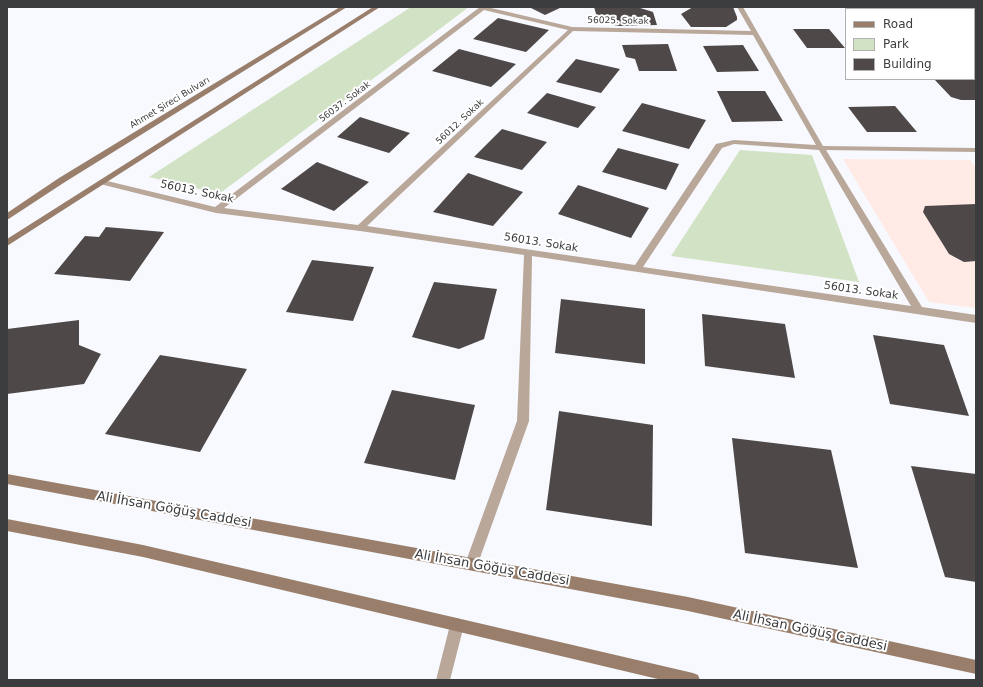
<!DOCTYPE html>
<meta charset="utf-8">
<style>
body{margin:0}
#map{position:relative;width:983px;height:687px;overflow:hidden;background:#f7f9fe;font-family:"DejaVu Sans",sans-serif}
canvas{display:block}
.frame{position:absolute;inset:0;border:8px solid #3b3c3e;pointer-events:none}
.legend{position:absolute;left:845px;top:8px;width:130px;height:72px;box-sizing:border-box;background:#fff;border:1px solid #b1b1b2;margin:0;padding:5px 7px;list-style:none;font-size:12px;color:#3b3c3e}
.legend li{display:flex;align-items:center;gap:8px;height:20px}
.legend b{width:20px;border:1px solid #b1b1b2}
</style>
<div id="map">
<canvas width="983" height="687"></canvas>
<div class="frame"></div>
<ul class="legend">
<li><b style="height:5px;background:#997f6b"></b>Road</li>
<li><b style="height:11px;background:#d2e3c5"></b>Park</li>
<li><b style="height:11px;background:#4e4948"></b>Building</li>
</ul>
</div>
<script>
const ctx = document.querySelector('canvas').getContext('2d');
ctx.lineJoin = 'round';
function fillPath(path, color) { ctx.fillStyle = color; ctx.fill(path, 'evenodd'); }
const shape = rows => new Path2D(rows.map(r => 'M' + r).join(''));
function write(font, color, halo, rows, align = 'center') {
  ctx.font = font + ' "DejaVu Sans",sans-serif'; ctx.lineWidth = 4; ctx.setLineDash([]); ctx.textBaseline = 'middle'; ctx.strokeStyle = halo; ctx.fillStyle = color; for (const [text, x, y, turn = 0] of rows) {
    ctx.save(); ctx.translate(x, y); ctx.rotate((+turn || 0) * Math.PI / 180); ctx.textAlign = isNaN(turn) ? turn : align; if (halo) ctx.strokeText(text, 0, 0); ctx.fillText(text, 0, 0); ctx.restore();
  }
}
fillPath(shape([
 [843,159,970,160,976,168,976,308,929,302]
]), '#ffeae5');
fillPath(shape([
 [411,7,469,7,219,194,149,177],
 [740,150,812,155,859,282,671,256]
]), '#d2e3c5');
fillPath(shape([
 [529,7,562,7,545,15],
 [594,7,637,7,653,12,657,25,619,26,609,24,597,17],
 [693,7,733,7,737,17,737,20,726,27,691,27,681,14],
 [869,7,921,7,923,9,871,9],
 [498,18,549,30,526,52,473,39],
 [793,29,829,29,845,48,807,48],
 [668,44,677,71,639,71,635,59,626,57,622,45],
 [743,45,759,71,717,72,703,46],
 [459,49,516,64,491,87,432,71],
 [576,59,620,69,601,93,556,82],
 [974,65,976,66,976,100,961,100,951,97,934,79,974,79],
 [717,91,765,91,783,121,732,122],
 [547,93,596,107,578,128,527,113],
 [642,103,706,120,689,149,622,131],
 [895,106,917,132,867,132,848,107],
 [360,117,410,133,389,153,337,137],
 [502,129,547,142,522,170,474,157],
 [618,148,679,164,666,190,602,172],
 [317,162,369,182,334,211,281,189],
 [468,173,523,192,493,226,433,212],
 [578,185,649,208,631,238,558,214],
 [976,204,976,261,964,262,949,254,923,212,925,206],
 [106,227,164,232,130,281,54,274,85,236,99,237],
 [312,260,374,267,353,321,286,312],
 [434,282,497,289,484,339,459,349,412,337],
 [561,299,645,309,645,364,555,353],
 [702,314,785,324,795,378,705,366],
 [79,320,79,345,101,354,84,384,7,394,7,329],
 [873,335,944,345,969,416,890,404],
 [160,355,247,369,200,452,105,434],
 [392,390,475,405,455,480,364,463],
 [559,411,653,425,652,526,546,510],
 [732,438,831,450,858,568,745,553],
 [911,466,976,474,976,582,945,577]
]), '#4e4948');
fillPath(shape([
 [480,7,487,7,572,27,751,31,737,7,743,7,823,146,976,148,976,152,826,150,922,307,976,315,976,323,532,256,529,421,476,569,471,570,466,569,465,564,517,421,524,255,360,231,216,213,100,184,99,182,103,180,215,207,480,7],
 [484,10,568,30,358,225,224,208,484,10],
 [573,31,753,35,816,145,734,140,716,144,635,265,367,226,573,31],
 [734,144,819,150,911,306,643,267,722,148,734,144],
 [457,618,462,620,464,625,450,680,436,680,450,625,452,620,457,618]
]), '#b9a799');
fillPath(shape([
 [340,7,347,7,65,182,7,220,7,213,59,178,340,7],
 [373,7,380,7,7,246,7,239,373,7],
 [7,474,688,597,976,660,976,674,688,611,7,484,7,474],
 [7,519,143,545,693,673,698,675,700,680,662,680,143,557,7,531,7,519]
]), '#997f6b');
write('9px', '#3b3c3e', '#fff', [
 ["56025. Sokak",618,21,1],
 ["56037. Sokak",345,102,-37],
 ["Ahmet Şireci Bulvarı",170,103,-31],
 ["56012. Sokak",460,122,-43]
]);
write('11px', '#3b3c3e', '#fff', [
 ["56013. Sokak",197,192,12],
 ["56013. Sokak",541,243,9],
 ["56013. Sokak",861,291,8]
]);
write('13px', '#3b3c3e', '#fff', [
 ["Ali İhsan Göğüş Caddesi",174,510,10],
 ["Ali İhsan Göğüş Caddesi",492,568,10],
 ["Ali İhsan Göğüş Caddesi",810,631,12]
]);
</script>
